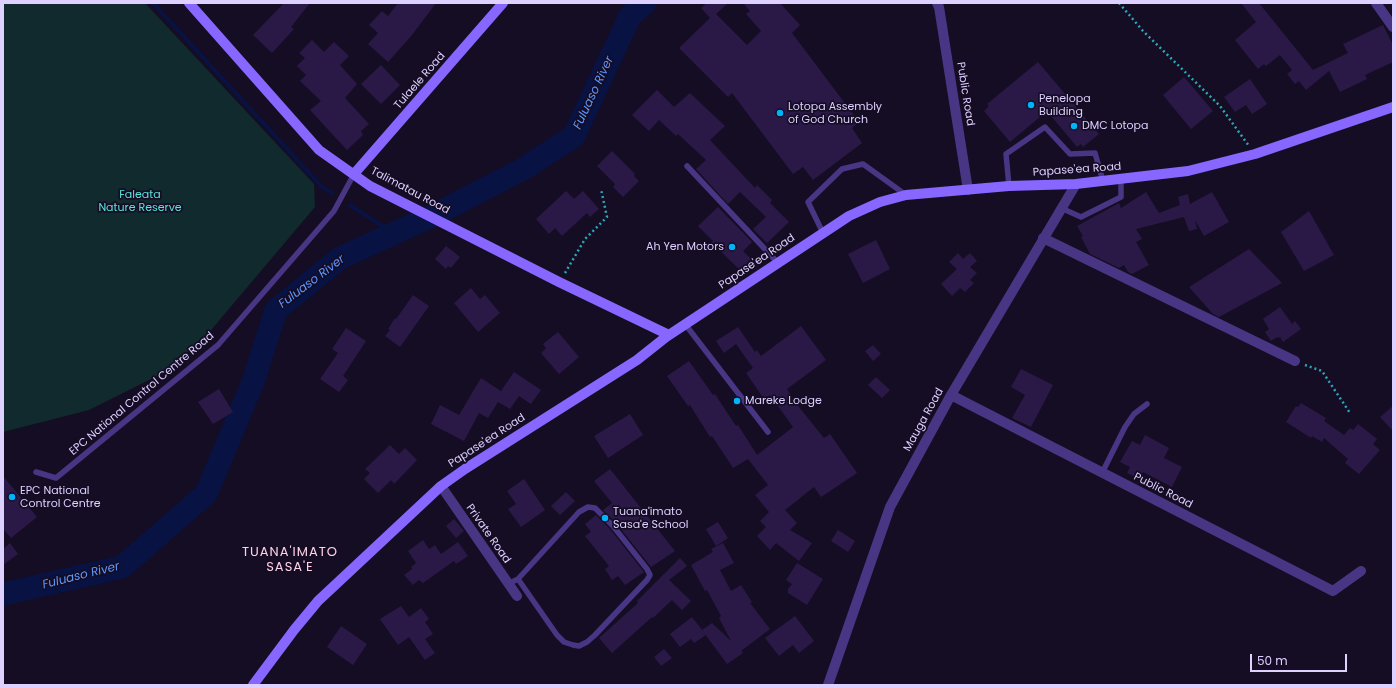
<!DOCTYPE html>
<style>
body{margin:0}
#map{position:relative;width:1396px;height:688px;overflow:hidden;background:#150d24;font-family:Poppins,sans-serif}
canvas{display:block}
.frame{position:absolute;inset:0;border:4px solid #ded0ff;pointer-events:none}
.scale{position:absolute;left:1250px;top:654px;width:97px;height:18px;box-sizing:border-box;border:2px solid #ded0ff;border-top:0;padding-left:5px;font-size:12px;line-height:14px;white-space:nowrap;color:#ded0ff;-webkit-text-stroke:3px #150d24;paint-order:stroke}
</style>
<div id="map">
<canvas width="1396" height="688"></canvas>
<div class="frame"></div>
<div class="scale">50 m</div>
</div>
<script>
const ctx = document.querySelector('canvas').getContext('2d');
ctx.lineJoin = 'round';
function fillPath(path, color) { ctx.fillStyle = color; ctx.fill(path, 'evenodd'); }
const shape = rows => new Path2D(rows.map(r => 'M' + r).join(''));
function strokePath(path, color, width, dash) { ctx.strokeStyle = color; ctx.lineWidth = width; ctx.lineCap = dash ? 'butt' : 'round'; ctx.setLineDash(dash || []); ctx.stroke(path); }
function write(font, color, halo, rows, align = 'center') {
  ctx.font = font + ' Poppins,sans-serif'; ctx.lineWidth = 3.5; ctx.setLineDash([]); ctx.textBaseline = 'middle'; ctx.strokeStyle = halo; ctx.fillStyle = color; for (const [text, x, y, turn = 0] of rows) {
    ctx.save(); ctx.translate(x, y); ctx.rotate((+turn || 0) * Math.PI / 180); ctx.textAlign = isNaN(turn) ? turn : align; if (halo) ctx.strokeText(text, 0, 0); ctx.fillText(text, 0, 0); ctx.restore();
  }
}
fillPath(shape([
 [3,3,145,3,314,184,315,207,206,336,165,372,89,410,3,432]
]), '#102a2e');
strokePath(shape([
 [153,3,322,187,332,193],
 [350,205,393,233]
]), '#081243', 4);
strokePath(shape([
 [3,594,122,567,206,494,253,382,276,310,340,258,434,215,523,169,574,136,630,16,645,3]
]), '#081243', 23);
fillPath(shape([
 [284,3,310,3,291,27,294,29,272,53,253,35],
 [398,3,436,3,412,35,388,62,368,44,378,33,369,25,382,11,388,16],
 [707,3,728,3,716,14,747,45,761,31,746,14,750,11,743,3,780,3,800,25,792,33,859,122,852,128,862,143,813,180,803,167,793,174,732,93,728,97,679,48,710,18,701,8],
 [1241,3,1259,3,1313,70,1348,53,1343,44,1383,25,1393,45,1393,62,1365,75,1367,79,1340,92,1329,71,1306,90,1299,81,1295,84,1287,74,1292,70,1280,55,1266,66,1264,64,1258,69,1235,40,1256,22],
 [312,40,324,52,334,42,349,56,340,65,357,84,345,98,369,124,361,131,363,135,347,150,310,110,321,101,300,81,306,75,297,66,305,58,299,53],
 [1038,62,1099,134,1083,147,1081,144,1077,147,1047,111,1010,142,984,111,989,106,987,104],
 [381,65,400,85,381,104,361,84],
 [1184,77,1213,111,1191,129,1163,95],
 [1250,79,1267,104,1252,114,1246,105,1235,112,1224,97],
 [657,90,674,107,690,93,725,126,710,140,755,188,757,185,772,200,770,203,789,222,767,243,753,229,766,217,740,192,728,204,696,169,706,160,678,134,676,136,659,120,649,131,632,115],
 [612,151,635,174,634,176,639,181,623,197,613,187,615,184,597,166],
 [566,191,574,199,583,191,599,209,590,217,587,213,562,236,555,228,549,234,536,219],
 [1146,192,1159,213,1180,205,1178,197,1188,194,1190,204,1212,192,1229,222,1204,236,1195,220,1197,229,1189,231,1184,217,1136,229,1142,239,1136,242,1149,265,1132,274,1128,272,1124,265,1119,268,1090,254,1081,237,1083,236,1077,226,1119,203,1121,208],
 [718,207,752,242,743,251,751,259,740,270,711,242,713,241,698,226],
 [1309,211,1334,255,1304,271,1281,232],
 [876,240,890,269,863,283,848,254],
 [446,246,460,257,451,268,448,266,446,269,435,259],
 [1249,249,1282,283,1219,317,1213,314,1189,287],
 [958,253,963,259,970,253,977,261,970,267,977,273,970,280,974,283,965,292,960,288,952,296,941,284,957,269,949,262],
 [471,288,480,299,485,295,500,313,478,332,454,303],
 [413,295,429,306,400,347,385,336,390,330,388,329,395,318,396,319],
 [1280,307,1292,324,1295,321,1301,329,1283,342,1280,337,1278,338,1277,337,1271,341,1265,332,1269,329,1263,319],
 [801,326,826,360,787,389,795,402,824,438,830,434,857,473,821,497,814,487,785,510,797,523,790,530,812,543,799,561,776,543,770,550,757,536,766,527,760,521,769,512,755,495,768,485,748,459,733,468,712,436,710,437,690,405,688,406,667,376,689,361,713,395,715,394,736,426,738,425,757,455,793,427,770,395,764,399,746,373,753,368,736,344,724,353,716,341,738,327,755,352,757,350,761,356],
 [346,328,366,341,343,376,348,380,339,392,320,379,338,353,332,349],
 [558,332,579,357,559,374,541,353,546,348,543,344],
 [873,345,881,354,873,361,865,351],
 [1021,369,1053,385,1031,427,1012,418,1025,395,1011,387],
 [514,372,541,390,531,404,519,396,510,409,498,402,488,418,479,413,464,441,431,424,440,405,459,415,481,378,501,391],
 [876,377,890,390,882,398,868,385],
 [219,389,233,412,213,424,198,402],
 [1301,403,1326,418,1324,421,1344,435,1350,428,1353,430,1358,424,1377,439,1373,444,1380,450,1359,474,1345,463,1348,459,1324,438,1322,442,1312,436,1311,438,1286,422,1296,406,1298,407],
 [1393,406,1393,431,1380,417],
 [630,414,643,435,608,458,594,436],
 [1145,435,1169,448,1164,458,1182,467,1172,487,1143,472,1139,479,1127,473,1130,467,1120,462,1132,441,1140,445],
 [390,445,399,454,405,448,417,460,394,484,391,480,378,493,364,479,370,473,365,469],
 [610,469,675,551,651,567,616,523,603,510,612,503,594,481],
 [3,476,37,517,11,538,3,529],
 [524,479,545,510,521,527,508,509,516,504,507,491],
 [566,492,575,501,560,515,551,506],
 [596,515,610,529,644,572,625,585,618,576,612,580,605,569,609,566,585,536,591,532,585,524],
 [454,519,464,531,456,538,446,526],
 [718,522,728,538,716,546,706,529],
 [838,530,855,541,848,552,831,541],
 [423,540,429,549,435,545,441,554,458,542,468,556,456,564,454,561,423,583,419,580,413,585,404,575,412,569,411,567,416,563,408,551],
 [10,543,18,554,3,565,3,549],
 [723,543,734,563,720,570,731,591,741,585,752,602,750,603,770,629,741,651,743,653,727,664,702,630,712,623,731,641,719,618,721,616,707,590,705,591,691,565,713,552,711,549],
 [680,558,687,566,669,580,691,601,682,610,672,600,653,618,652,617,612,653,599,638,638,603,637,601],
 [797,563,823,579,807,605,788,593,788,589,792,584,786,580],
 [401,606,409,617,421,608,429,619,425,622,433,634,425,639,435,653,425,660,409,637,398,645,380,619],
 [795,616,814,641,799,653,793,645,779,656,765,638],
 [692,617,706,635,694,643,691,639,680,647,670,634],
 [341,626,367,644,353,665,327,647],
 [664,649,672,658,661,666,654,657]
]), '#2a1946');
strokePath(shape([
 [1119,3,1143,31,1220,106,1249,146],
 [565,273,585,239,607,217,601,189],
 [1305,365,1322,371,1350,413]
]), '#2aa8b9', 2.5, [2, 3]);
strokePath(shape([
 [687,166,778,263],
 [1009,186,1006,154,1045,127,1070,154,1095,153,1103,181],
 [1061,208,1081,217,1121,197,1121,179],
 [823,233,808,202,842,169,863,164,906,195],
 [685,324,768,432],
 [36,472,56,478,218,345,334,211,354,174],
 [1102,473,1125,427,1134,414,1147,404],
 [508,584,518,579,579,512,588,507,595,508,613,526,647,569,650,575,647,580,595,635,587,642,579,646,573,645,564,642,557,635,518,579]
]), '#483685', 5.5);
strokePath(shape([
 [937,3,939,7,968,190],
 [1376,3,1393,27],
 [1043,238,1295,361],
 [951,395,1333,591,1361,571],
 [441,486,517,596],
 [828,685,890,507,951,395,1076,184]
]), '#483685', 10);
strokePath(shape([
 [189,3,319,150,370,186,559,282,669,335],
 [354,174,503,3],
 [253,685,294,630,318,601,441,486,465,469,637,360,666,337,849,216,880,202,906,195,1009,186,1076,184,1188,171,1255,154,1393,107]
]), '#8767ff', 10);
for (const [x, y, r, color] of [
 [1031,105,4,"#00b4fb"],
 [780,113,4,"#00b4fb"],
 [1074,126,4,"#00b4fb"],
 [732,247,4,"#00b4fb"],
 [737,401,4,"#00b4fb"],
 [12,497,4,"#00b4fb"],
 [605,518,4,"#00b4fb"]
]) { const dot = new Path2D(); dot.arc(x, y, r, 0, 2 * Math.PI); ctx.fillStyle = color; ctx.fill(dot); strokePath(dot, '#150d24', 1.5); }
write('11px', '#ded0ff', '#150d24', [
 ["Tulaele Road",420,81,-49],
 ["Public Road",965,94,81],
 ["Papase'ea Road",1077,170,-4],
 ["Talimatau Road",410,191,28],
 ["Papase'ea Road",757,262,-34],
 ["EPC National Control Centre Road",142,394,-40],
 ["Mauga Road",924,420,-61],
 ["Papase'ea Road",487,441,-33],
 ["Public Road",1163,491,27],
 ["Private Road",488,534,55]
]);
write('11px', '#ded0ff', '#150d24', [
 ["Penelopa",1039,99],
 ["Building",1039,112],
 ["Lotopa Assembly",788,107],
 ["of God Church",788,120],
 ["DMC Lotopa",1082,126],
 ["Ah Yen Motors",724,247,"right"],
 ["Mareke Lodge",745,401],
 ["EPC National",20,491],
 ["Control Centre",20,504],
 ["Tuana'imato",613,512],
 ["Sasa'e School",613,525]
], 'left');
write('11px', '#58e4da', '#150d24', [
 ["Faleata",140,195],
 ["Nature Reserve",140,208]
]);
write('italic 12px', '#5e97ff', '#150d24', [
 ["Fuluaso River",594,93,-65],
 ["Fuluaso River",312,282,-37],
 ["Fuluaso River",81,576,-14]
]);
ctx.letterSpacing = '1px';
write('13px', '#ffd2e7', '#150d24', [
 ["TUANA'IMATO",290,553],
 ["SASA'E",290,568]
]);
ctx.letterSpacing = '0px';
</script>
